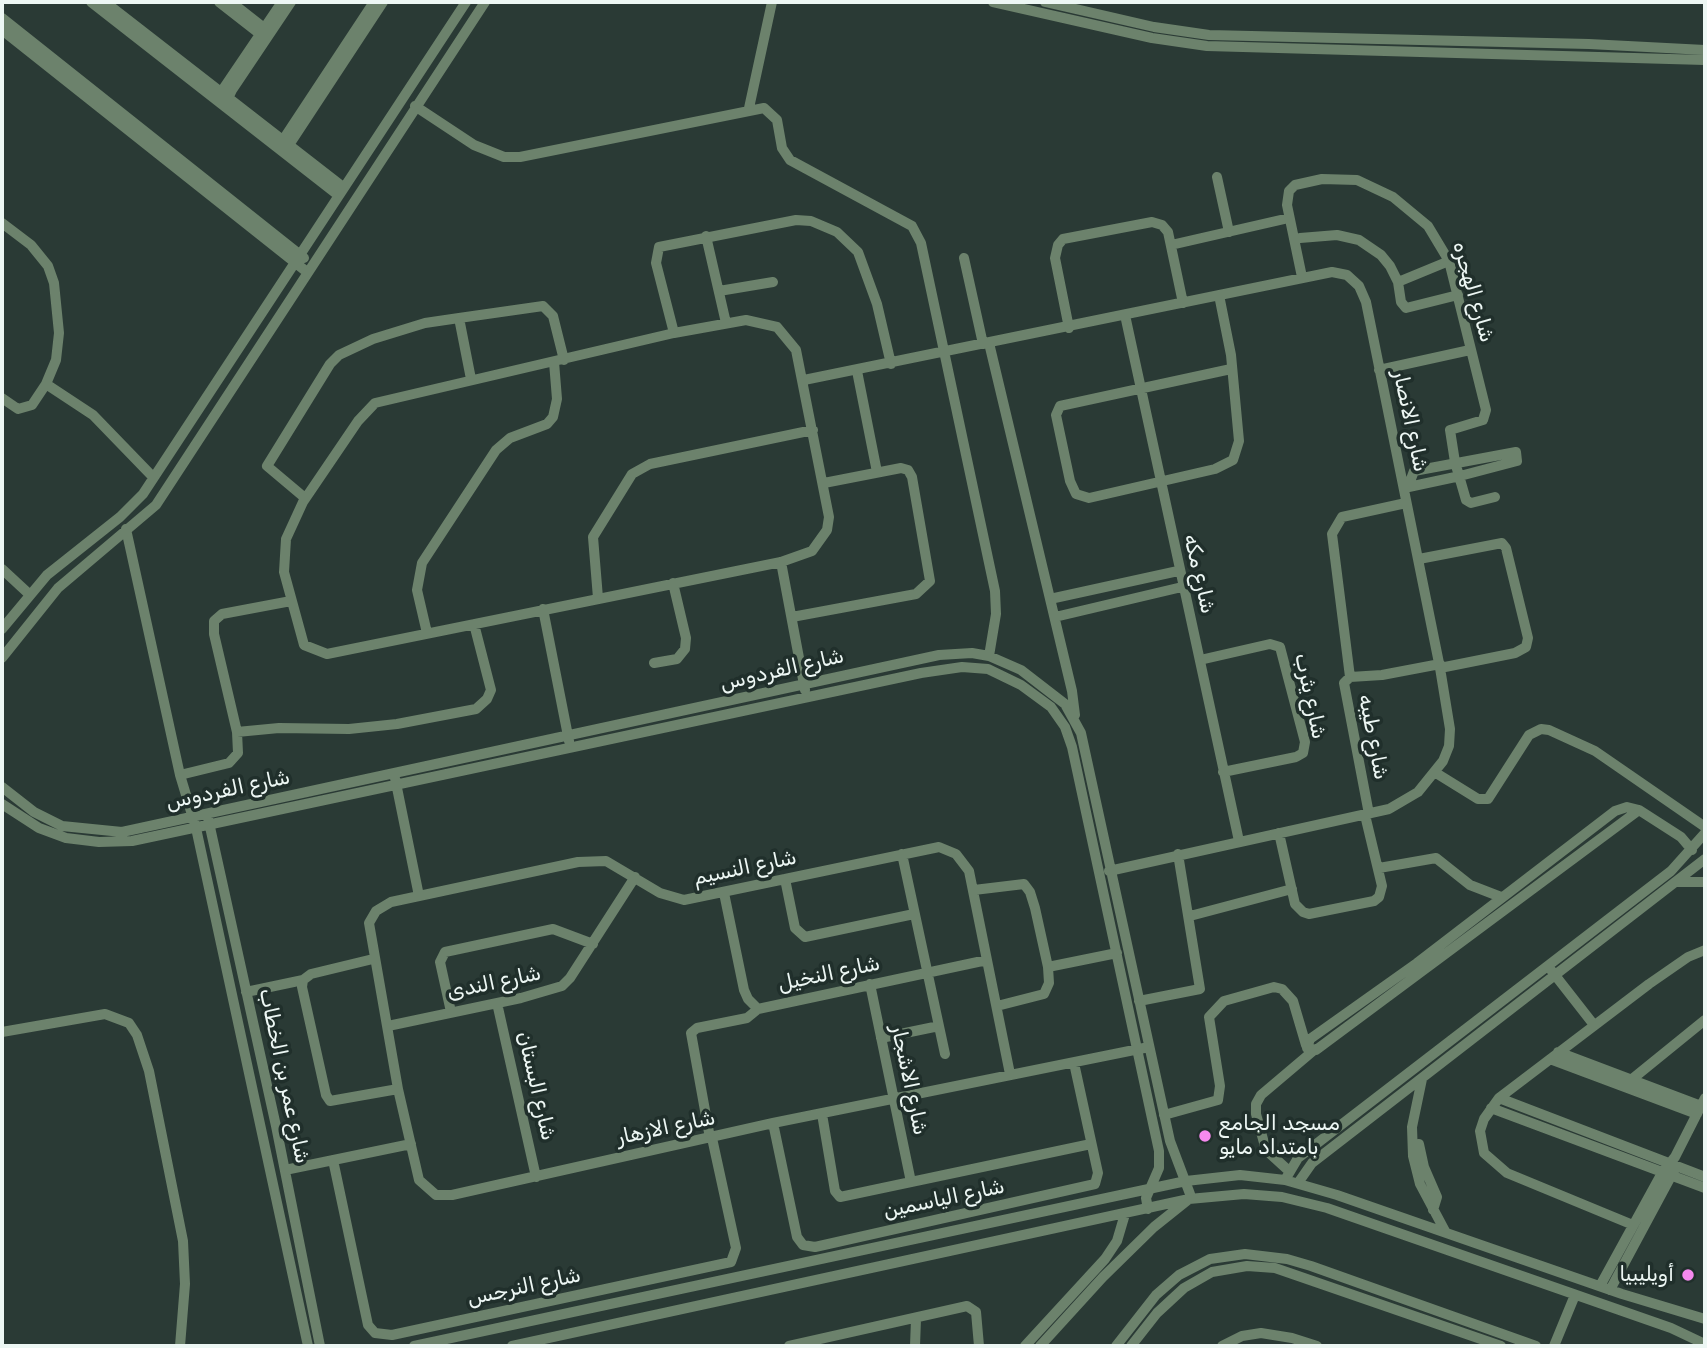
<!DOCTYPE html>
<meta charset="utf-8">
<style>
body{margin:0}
#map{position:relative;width:1707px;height:1348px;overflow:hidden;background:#2a3a35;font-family:Rubik,sans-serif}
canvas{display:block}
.frame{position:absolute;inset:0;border:4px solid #edf7f4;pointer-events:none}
</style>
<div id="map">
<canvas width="1707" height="1348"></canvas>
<div class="frame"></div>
</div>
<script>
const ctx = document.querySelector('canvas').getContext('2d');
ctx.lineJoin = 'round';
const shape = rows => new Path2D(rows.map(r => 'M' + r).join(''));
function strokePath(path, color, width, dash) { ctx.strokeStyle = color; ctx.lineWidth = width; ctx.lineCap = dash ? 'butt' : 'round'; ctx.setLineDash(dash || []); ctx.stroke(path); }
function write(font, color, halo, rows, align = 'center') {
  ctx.font = font + ' Rubik,"Noto Sans Arabic",sans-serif'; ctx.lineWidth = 7; ctx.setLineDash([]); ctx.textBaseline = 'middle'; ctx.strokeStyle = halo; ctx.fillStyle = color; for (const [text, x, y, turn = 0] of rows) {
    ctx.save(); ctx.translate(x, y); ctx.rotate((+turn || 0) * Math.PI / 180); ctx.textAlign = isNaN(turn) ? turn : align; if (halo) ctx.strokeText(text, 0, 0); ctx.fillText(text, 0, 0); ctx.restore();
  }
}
strokePath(shape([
 [91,2,338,195],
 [105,2,343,187],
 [219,2,260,34],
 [231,2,264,28],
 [993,2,1152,38,1207,46,1705,60],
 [1045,2,1154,27,1209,35,1589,44,1705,50],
 [2,18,304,258],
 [2,30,307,272],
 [217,98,282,2],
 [225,105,232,90,291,2],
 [415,106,474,145,504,157,520,157,764,108,777,120,782,148,790,160,912,226,921,243,995,591,996,614,989,656],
 [749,108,772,2],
 [279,146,374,2],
 [285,151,383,2],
 [1217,177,1229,232],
 [2,223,31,245,48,266,54,283,59,333,56,360,46,384,32,405,18,409,2,398],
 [706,236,726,323],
 [1300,238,1337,235,1359,240,1381,255,1390,266,1398,282,1401,302,1406,308,1458,295],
 [1171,245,1289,218],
 [964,258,983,344],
 [1302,277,1287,205,1289,191,1295,185,1322,179,1357,180,1393,197,1428,226,1449,261,1486,410,1483,420,1450,430,1455,462,1466,500,1471,503,1495,497],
 [1398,282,1449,261],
 [719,291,773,282],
 [1219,295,1231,355,1239,441,1233,460,1215,469,1089,498,1076,494,1070,481,1056,415,1060,406,1231,369],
 [1125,315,1239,841],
 [459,318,543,306,553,316,564,360],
 [746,320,777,327,796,350,829,517,827,530,812,551,781,562,327,654,304,645,284,572,286,539,303,502,358,421,375,403,674,333,746,320],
 [1069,328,1055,258,1058,245,1063,239,1152,222,1162,225,1168,232,1183,303],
 [674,333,656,263,659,247,796,220,811,221,837,232,858,252,877,304,891,364],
 [989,343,1072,691,1075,715],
 [1379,370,1470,350],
 [857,371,877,472],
 [804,380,1332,272,1347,275,1359,286,1366,302,1440,668,1450,729,1449,746,1443,761,1418,792,1389,809,1109,871],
 [46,384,93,415,153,477],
 [1404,488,1460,476,1517,461,1516,452,1414,471,1408,487],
 [305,498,267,466,330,364,339,355,373,339,425,323,459,318,471,379],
 [126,529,180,775,196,828,308,1346],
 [1419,559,1502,543,1506,548,1528,638,1526,647,1515,653,1440,668],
 [781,562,805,690],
 [2,569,29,594],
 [598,598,593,537,632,474,650,464,813,430],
 [1050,599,1178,571],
 [543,609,569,741],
 [792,617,916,594,930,581,912,477,908,470,901,468,824,483],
 [1055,617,1182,587],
 [2,629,47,575,120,517,143,494,466,2],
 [427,633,417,590,422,563,496,450,510,438,547,424,553,417,557,399,554,362],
 [2,658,58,588,156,505,485,2],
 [1200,660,1270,644,1280,647,1305,742,1303,753,1296,757,1223,772],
 [654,663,677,659,685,649,686,638,673,583],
 [1350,677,1332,534,1342,517,1406,503],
 [237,732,279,728,349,729,397,724,476,709,487,699,491,690,474,624],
 [1436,773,1478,799,1488,799,1529,735,1541,729,1549,730,1595,751,1705,827],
 [180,775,229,763,238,753,237,732,214,634,214,621,222,614,291,601],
 [395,778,419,896],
 [2,787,34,812,62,826,122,832,939,655,972,653,989,656,1021,670,1065,704,1081,733,1170,1141,1190,1194,1189,1199,1154,1227,1103,1277,1040,1346],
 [2,804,39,828,66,838,99,842,132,841,921,673,962,667,988,669,1021,685,1051,707,1065,727,1072,747,1159,1151,1159,1168,1146,1198,1148,1209],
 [1639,810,1316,1050,1307,1048,1310,1039,1417,963,1615,811,1627,807,1639,810,1681,837,1692,850],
 [1369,814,1344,683,1350,677,1382,675,1440,664],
 [208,818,276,1126,320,1346],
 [1279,833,1295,904,1303,912,1309,914,1374,901,1379,897,1382,886,1365,815],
 [902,854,945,1054],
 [1379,868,1436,858,1470,885,1501,897],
 [785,879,795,928,805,937,914,914],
 [1676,882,1705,882],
 [974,890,1024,884,1030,892,1035,908,1048,967,1049,983,1044,994,997,1006],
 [724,893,744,990,748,999,758,1009,987,960],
 [1190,916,1292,889],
 [373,959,311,974,303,980,302,987,326,1095,330,1101,398,1089],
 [1048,967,1117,953],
 [1551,970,1594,1025],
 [870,984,911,1182],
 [246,992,303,980],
 [1139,1001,1200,989,1178,854],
 [497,1003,536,1177],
 [451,1012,440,962,445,952,553,929,593,944],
 [388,1026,521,998,562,986,570,978,635,877],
 [2,1032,105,1014,129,1023,137,1035,149,1071,183,1241,185,1284,180,1346],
 [881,1038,939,1026],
 [1558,1052,1701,1106],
 [1550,1059,1697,1114],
 [1010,1074,969,871,956,854,939,847,684,900,660,893,606,861,578,862,391,902,376,911,369,923,398,1089,419,1180,436,1195,452,1195,773,1123,1149,1047],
 [1422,1079,1412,1127,1413,1156,1420,1184,1445,1231],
 [1631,1080,1705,1020],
 [1499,1098,1705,1177],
 [1491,1108,1705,1188],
 [822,1114,835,1191,840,1197,1091,1144],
 [1164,1115,1218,1100,1220,1086,1209,1017,1224,1001,1274,987,1282,989,1293,1001,1306,1045],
 [773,1123,797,1237,803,1245,815,1247,1095,1184,1098,1173,1074,1063],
 [710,1138,691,1033,697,1028,747,1018,758,1009],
 [1419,1144,1424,1167,1437,1197,1433,1210],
 [333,1160,368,1325,375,1333,392,1335,731,1262,736,1248,712,1138],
 [285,1170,411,1144],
 [1289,1171,1266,1150,1256,1114,1256,1104,1261,1095,1313,1051],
 [1285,1180,1298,1158,1671,871,1705,833],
 [1298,1183,1312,1163,1705,859],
 [1633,1225,1507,1173,1484,1153,1480,1131,1484,1119,1499,1098,1649,984,1688,957,1705,950],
 [1600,1286,1662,1173,1675,1157,1705,1098],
 [1610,1290,1675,1169],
 [414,1346,1186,1181,1240,1175,1285,1180,1337,1195,1622,1294,1705,1319],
 [512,1346,1189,1199,1244,1194,1282,1197,1327,1208,1671,1328,1705,1344],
 [789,1346,967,1306,976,1312,979,1346],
 [915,1346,916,1319],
 [1025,1346,1105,1259,1117,1241,1125,1214],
 [1116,1346,1156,1295,1179,1275,1210,1259,1245,1254,1287,1259,1311,1266,1536,1346],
 [1131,1346,1157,1313,1184,1288,1212,1272,1247,1266,1275,1268,1501,1346],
 [1222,1346,1242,1336,1261,1333,1292,1338,1317,1346],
 [1554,1346,1575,1295]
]), '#6c826c', 10);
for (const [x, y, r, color] of [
 [1205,1136,7,"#f689ee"],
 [1688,1275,7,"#f689ee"]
]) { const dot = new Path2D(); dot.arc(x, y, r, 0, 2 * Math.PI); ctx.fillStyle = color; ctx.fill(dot); strokePath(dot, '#202f2b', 2.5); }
write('21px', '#edf7f4', '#202f2b', [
 ["شارع الهجره",1473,292,74],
 ["شارع الانصار",1410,421,78],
 ["شارع مكه",1199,574,77],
 ["شارع الفردوس",782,670,-13],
 ["شارع يثرب",1310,696,78],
 ["شارع طيبه",1373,737,79],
 ["شارع الفردوس",228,790,-12],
 ["شارع النسيم",745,868,-12],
 ["شارع النخيل",829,974,-12],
 ["شارع الندى",494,983,-12],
 ["شارع عمر بن الخطاب",284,1076,78],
 ["شارع الاشجار",909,1080,78],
 ["شارع البستان",536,1086,77],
 ["شارع الازهار",666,1128,-12],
 ["شارع الياسمين",944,1199,-12],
 ["شارع النرجس",524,1287,-12]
]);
write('21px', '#edf7f4', '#202f2b', [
 ["مسجد الجامع",1219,1124],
 ["بامتداد مايو",1219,1148],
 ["أويليبيا",1674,1275,"right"]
], 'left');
</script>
